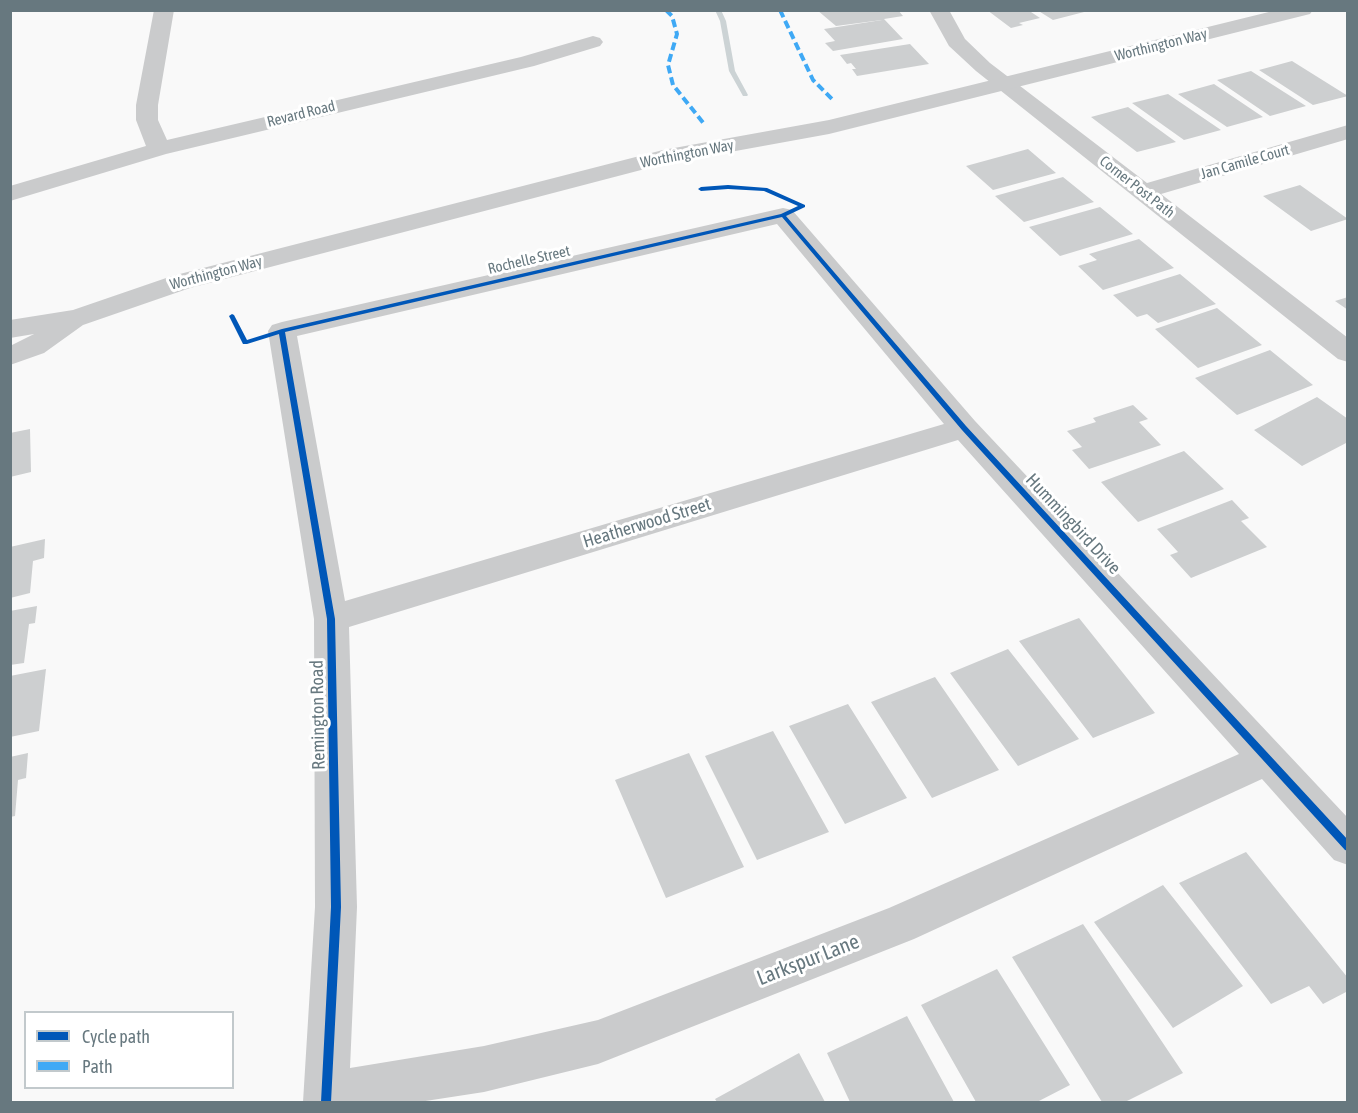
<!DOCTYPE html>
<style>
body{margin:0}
#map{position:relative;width:1358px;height:1113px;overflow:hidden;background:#f9f9f9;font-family:"Asap Condensed",sans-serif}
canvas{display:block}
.frame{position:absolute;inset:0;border:12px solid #67787f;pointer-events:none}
.legend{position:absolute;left:24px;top:1011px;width:210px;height:78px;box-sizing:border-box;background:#fff;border:2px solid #c2c9cc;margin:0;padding:8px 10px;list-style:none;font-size:18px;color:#67787f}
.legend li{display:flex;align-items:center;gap:12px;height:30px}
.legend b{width:30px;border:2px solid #c2c9cc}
</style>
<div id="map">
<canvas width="1358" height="1113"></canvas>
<div class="frame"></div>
<ul class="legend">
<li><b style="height:8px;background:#0057b8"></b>Cycle path</li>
<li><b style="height:8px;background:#3fa9f5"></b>Path</li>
</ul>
</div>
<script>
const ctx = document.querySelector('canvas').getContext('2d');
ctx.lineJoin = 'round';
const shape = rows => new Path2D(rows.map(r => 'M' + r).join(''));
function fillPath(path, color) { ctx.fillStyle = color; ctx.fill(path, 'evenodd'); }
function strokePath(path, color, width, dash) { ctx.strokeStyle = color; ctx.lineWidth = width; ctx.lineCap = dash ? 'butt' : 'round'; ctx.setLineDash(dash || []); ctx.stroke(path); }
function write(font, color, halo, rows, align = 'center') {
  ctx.font = font + ' "Asap Condensed",sans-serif'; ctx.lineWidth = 6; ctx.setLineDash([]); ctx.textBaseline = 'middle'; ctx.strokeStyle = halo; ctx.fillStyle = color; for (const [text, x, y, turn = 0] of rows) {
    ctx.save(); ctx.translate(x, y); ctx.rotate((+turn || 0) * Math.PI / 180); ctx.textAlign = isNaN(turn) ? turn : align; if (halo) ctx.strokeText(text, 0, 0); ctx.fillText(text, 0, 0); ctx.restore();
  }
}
fillPath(shape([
 [715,10,721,10,726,21,735,71,748,95,747,96,743,96,729,71,720,21,715,10]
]), '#ccd3d5');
fillPath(shape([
 [817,10,898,10,903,16,884,19,903,39,833,51,825,43,835,41,824,29,882,20,836,26],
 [987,10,1028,10,1040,18,1019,23,1023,25,1011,28],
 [1037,10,1088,10,1088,11,1053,20],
 [910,44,929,64,857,76,852,69,856,69,851,63,847,64,840,55],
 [1292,61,1348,96,1313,105,1259,70],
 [1251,71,1306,106,1270,116,1217,80],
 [1214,84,1263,117,1227,127,1178,94],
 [1168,94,1221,130,1184,140,1132,103],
 [1128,107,1176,142,1137,152,1091,117],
 [1028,149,1056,173,993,190,966,166],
 [1063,177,1094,202,1024,222,995,196],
 [1300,185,1348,219,1311,231,1263,196],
 [1100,207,1133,234,1060,256,1029,227],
 [1139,239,1174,268,1103,290,1078,266,1097,260,1089,254],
 [1180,274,1216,304,1158,323,1147,314,1137,317,1113,295],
 [1348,297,1348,310,1335,301],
 [1217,308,1262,345,1198,368,1155,329],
 [1270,350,1313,385,1237,415,1195,378],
 [1317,397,1348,419,1348,442,1302,466,1254,430],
 [1133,405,1148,419,1139,422,1161,445,1089,469,1072,450,1082,447,1067,431,1096,422,1093,418],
 [30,429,31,472,10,477,10,433],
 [1184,451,1224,489,1138,522,1101,482],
 [1232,500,1249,518,1241,521,1267,547,1191,578,1170,555,1178,552,1157,529],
 [45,539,44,558,33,561,30,593,10,598,10,547],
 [37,606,35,623,29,624,24,663,10,665,10,611],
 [1079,618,1155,713,1093,738,1019,641],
 [1008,649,1079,739,1018,766,950,673],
 [46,669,39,731,10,737,10,676],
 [935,677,999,770,932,798,871,702],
 [848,704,907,798,845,824,789,726],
 [773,731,829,832,757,860,705,756],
 [28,753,26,778,18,780,15,816,10,817,10,757],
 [689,753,744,867,666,898,615,780],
 [1246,852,1348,978,1348,991,1323,1004,1309,986,1271,1004,1179,883],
 [1163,885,1243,986,1173,1028,1094,922],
 [1083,924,1183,1073,1125,1102,1102,1102,1012,957],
 [997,969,1070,1085,1037,1102,976,1102,921,1005],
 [907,1016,954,1102,850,1102,827,1053],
 [799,1053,825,1102,717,1102,715,1099]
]), '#cdcfd0');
fillPath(shape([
 [154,10,174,10,158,105,158,120,167,140,521,57,593,36,600,38,603,42,600,46,534,66,166,154,10,201,10,186,146,146,136,120,136,105,154,10],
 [929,10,949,10,965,39,990,63,1147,183,1348,125,1348,139,1161,194,1348,338,1348,362,1338,359,976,71,949,46,929,10],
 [783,208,792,210,975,421,1348,818,1348,865,1334,860,1262,779,914,939,598,1064,484,1092,419,1102,303,1102,315,907,314,619,268,331,272,325,282,322,783,208],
 [777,224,944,424,345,601,297,336,777,224],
 [958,440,1239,754,889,908,598,1020,484,1046,350,1068,357,907,349,627,958,440]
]), '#cacbcc');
fillPath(shape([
 [1277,10,1313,10,1310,14,829,134,664,164,190,288,83,325,44,353,10,365,10,346,34,334,10,338,10,320,73,310,172,276,663,150,829,120,1277,10]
]), '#cacbcc');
strokePath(shape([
 [666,10,672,16,677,34,668,65,673,85,705,125],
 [780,10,813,80,834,101]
]), '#3fa9f5', 4, [8, 4]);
fillPath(shape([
 [728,185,767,188,805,205,805,207,786,216,966,426,1348,840,1348,851,1345,850,962,430,782,217,285,332,335,619,341,907,331,1102,321,1102,331,907,327,619,279,334,247,344,243,344,229,316,232,314,234,315,247,340,282,329,781,214,798,206,764,191,728,189,701,191,698,189,701,187,728,185]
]), '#0057b8');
write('15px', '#67787f', '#fff', [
 ["Worthington Way",1161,45,-14],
 ["Revard Road",301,114,-14],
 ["Worthington Way",687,154,-11],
 ["Jan Camile Court",1245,162,-16],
 ["Corner Post Path",1137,187,38],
 ["Rochelle Street",529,260,-13],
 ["Worthington Way",216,273,-15]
]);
write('18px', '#67787f', '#fff', [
 ["Heatherwood Street",647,523,-17],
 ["Hummingbird Drive",1073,524,47],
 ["Remington Road",318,715,-91]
]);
write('21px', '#67787f', '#fff', [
 ["Larkspur Lane",808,960,-21]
]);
</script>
